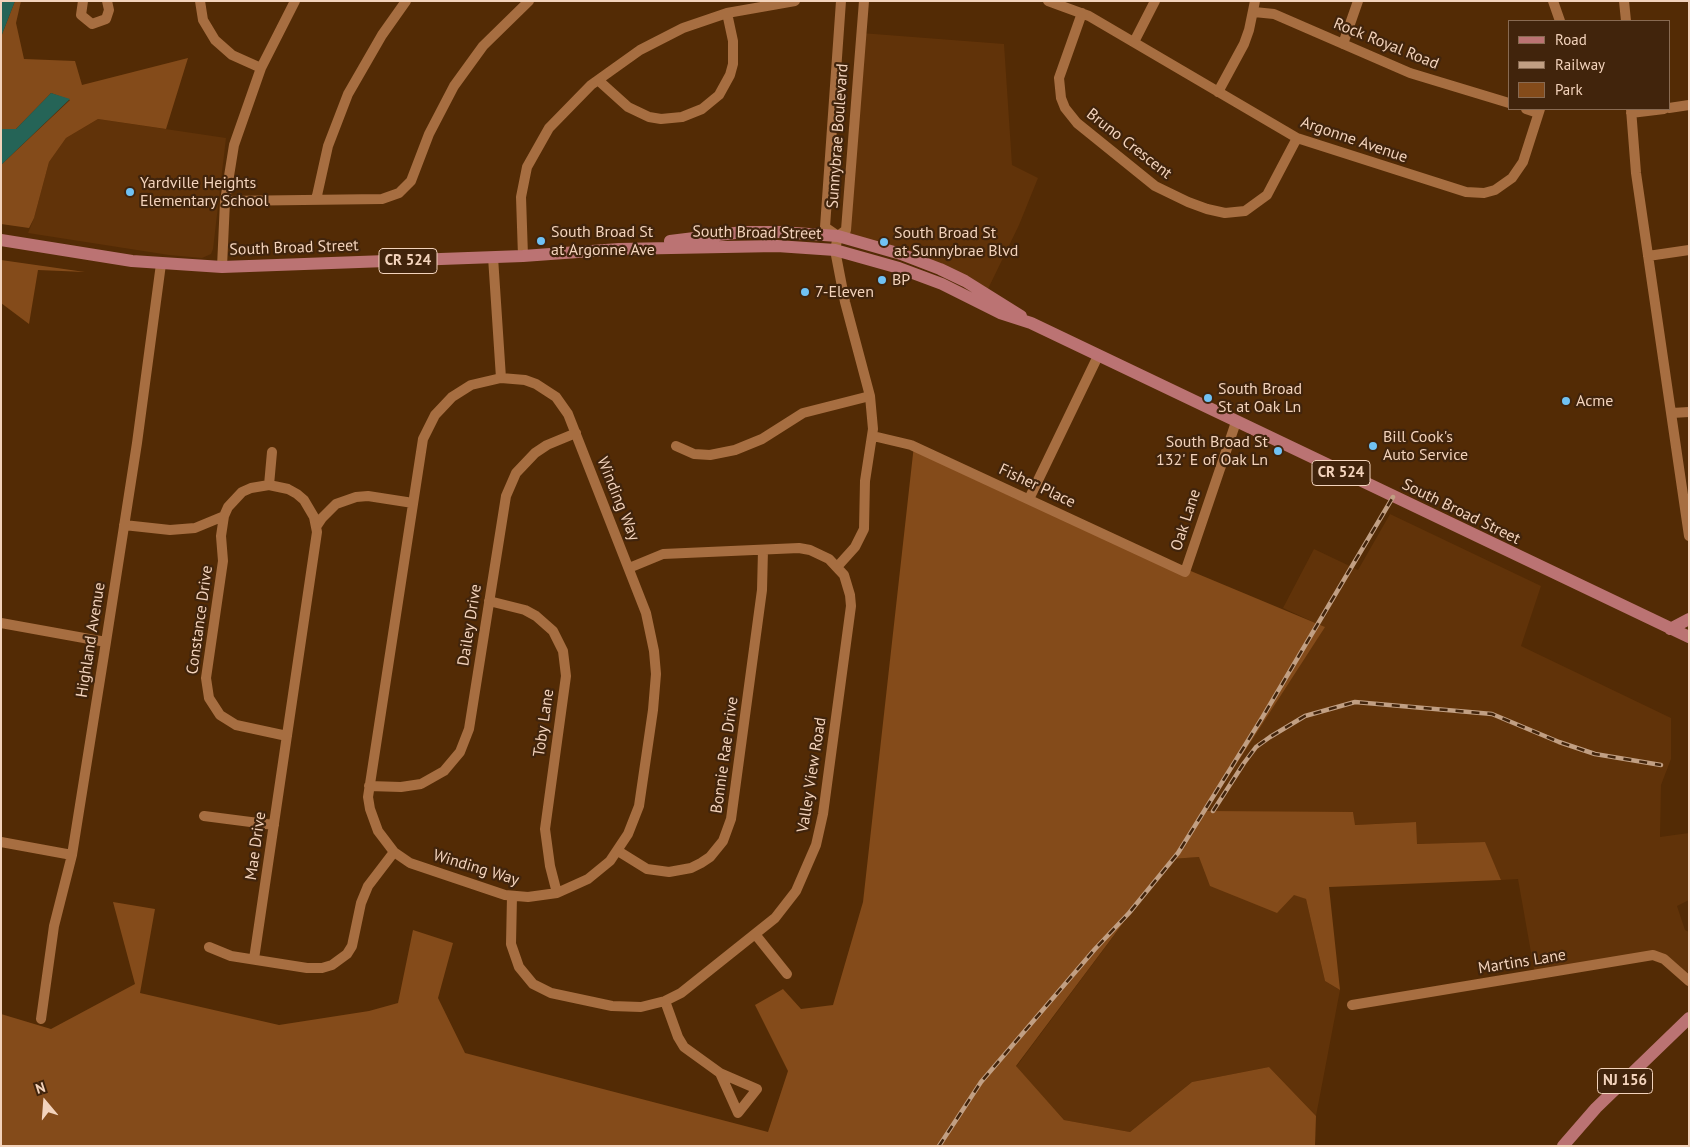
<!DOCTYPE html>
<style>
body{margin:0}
#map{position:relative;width:1690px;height:1147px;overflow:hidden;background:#532b05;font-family:"PT Sans",sans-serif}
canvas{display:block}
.frame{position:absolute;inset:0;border:2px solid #f3d3bc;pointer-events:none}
.legend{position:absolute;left:1508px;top:20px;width:162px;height:90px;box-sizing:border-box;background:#41240c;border:1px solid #886a52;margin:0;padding:6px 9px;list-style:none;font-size:15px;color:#f3d3bc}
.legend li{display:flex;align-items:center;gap:10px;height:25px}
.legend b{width:25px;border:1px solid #886a52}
.north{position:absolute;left:20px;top:1077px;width:50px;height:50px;-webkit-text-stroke:4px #41240c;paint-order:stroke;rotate:342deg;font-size:14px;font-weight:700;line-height:20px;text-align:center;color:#f3d3bc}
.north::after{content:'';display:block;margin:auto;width:18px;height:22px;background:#f3d3bc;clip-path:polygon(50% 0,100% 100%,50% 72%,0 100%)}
</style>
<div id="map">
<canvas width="1690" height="1147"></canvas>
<div class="frame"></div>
<ul class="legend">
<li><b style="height:6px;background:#bb7373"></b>Road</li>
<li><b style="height:6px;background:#c19f83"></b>Railway</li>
<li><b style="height:14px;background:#844b1a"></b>Park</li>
</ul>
<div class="north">N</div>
</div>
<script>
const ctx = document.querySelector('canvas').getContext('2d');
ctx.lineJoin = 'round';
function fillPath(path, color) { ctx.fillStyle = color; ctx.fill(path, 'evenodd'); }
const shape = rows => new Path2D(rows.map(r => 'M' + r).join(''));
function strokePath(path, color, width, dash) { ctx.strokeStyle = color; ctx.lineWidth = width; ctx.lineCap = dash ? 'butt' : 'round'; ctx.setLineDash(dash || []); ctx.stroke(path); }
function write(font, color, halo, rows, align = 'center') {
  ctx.font = font + ' "PT Sans",sans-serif'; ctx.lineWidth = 4.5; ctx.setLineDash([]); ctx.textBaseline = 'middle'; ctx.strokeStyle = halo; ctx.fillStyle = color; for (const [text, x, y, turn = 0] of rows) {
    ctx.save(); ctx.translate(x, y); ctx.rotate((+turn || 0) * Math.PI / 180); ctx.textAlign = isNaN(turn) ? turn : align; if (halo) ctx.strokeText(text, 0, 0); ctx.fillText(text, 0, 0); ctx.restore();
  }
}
fillPath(shape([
 [861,33,1004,44,1012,165,1038,178,1019,225,986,293,838,236,846,230],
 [98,119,226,138,213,249,211,254,202,258,169,255,28,233,34,218,49,162,66,138],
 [1390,514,1541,586,1521,646,1671,718,1671,759,1661,785,1660,837,1689,833,1689,900,1677,906,1685,930,1689,932,1689,981,1659,956,1535,975,1518,879,1501,880,1484,842,1416,844,1416,822,1354,825,1353,812,1205,812,1324,627,1283,608,1314,549,1358,570],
 [1199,857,1306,899,1325,981,1340,990,1316,1116,1269,1067,1192,1082,1130,1132,1064,1120,1016,1067,1171,859]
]), '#613309');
fillPath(shape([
 [15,1,21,1,16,23,24,59,75,61,82,85,188,58,166,129,98,119,66,138,49,162,34,218,29,228,1,224,1,165,70,100,51,93,16,129,1,129,1,37],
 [1,260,85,272,38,270,29,324,1,303],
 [914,445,1138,549,1325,627,1206,811,1353,812,1355,825,1416,822,1417,844,1485,842,1501,880,1329,887,1340,990,1325,981,1306,899,1294,895,1277,913,1210,886,1199,857,1171,859,1016,1066,1064,1120,1130,1132,1192,1082,1269,1067,1316,1116,1315,1146,1,1146,1,1014,51,1029,135,984,113,902,155,909,140,993,279,1025,369,1011,398,1003,413,930,453,943,438,998,465,1053,768,1132,788,1071,755,1005,783,989,801,1009,833,1005,863,902]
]), '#844b1a');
fillPath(shape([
 [1,1,15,1,1,37],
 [51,93,70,99,1,165,1,129,16,129]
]), '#256457');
strokePath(shape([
 [83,1,81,15,92,24,106,19,109,10,107,1],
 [200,1,203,20,215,40,232,55,261,68],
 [1048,1,1089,16,1297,138,1466,192,1484,193,1495,190,1512,178,1523,162,1540,109],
 [1553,1,1560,21],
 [1624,1,1626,21],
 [1254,12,1274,14,1410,73,1509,103],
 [1082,13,1059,78,1061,98,1065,108,1077,123,1155,186,1188,202,1207,209,1225,213,1245,211,1267,195,1297,138],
 [1134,42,1155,1],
 [1343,44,1358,1],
 [598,80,628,107,649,117,661,119,682,117,702,109,719,95,730,75,733,64,733,41,727,13],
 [1218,92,1244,44,1249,30,1255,1],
 [1669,108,1689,105],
 [1526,109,1538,113],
 [1631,109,1636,173,1689,536],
 [1631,113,1664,109],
 [316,200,328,146,348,94,382,35,406,1],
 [225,201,382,199,399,193,411,181,429,134,454,86,483,46,529,1],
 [838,236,825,227,841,1],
 [838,236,846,230,864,1],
 [523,256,521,197,527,167,549,128,591,85,640,50,683,28,727,13,795,1],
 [1648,256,1689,250],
 [493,257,501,378],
 [222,267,225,201,234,145,261,68,295,1],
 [501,378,525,380,536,384,556,397,568,414,646,613,654,651,656,674,653,710,639,806,628,834,610,861,588,879,557,893,528,897,505,895,410,863,394,852,378,831,370,809,368,797,423,439,435,415,452,397,471,385,501,378],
 [1672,413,1689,412],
 [873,436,911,445,1185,572,1236,422],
 [676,446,694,454,710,455,735,450,762,439,803,413,870,396],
 [269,485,272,452],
 [1029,499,1098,356],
 [224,516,221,536,223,561,206,678,209,698,220,715,236,725,287,736],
 [124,525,170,530,195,528,224,516,228,507,242,492,251,488,269,485,288,489,297,494,304,500,314,517,317,532,254,959],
 [316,527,322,518,336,504,356,497,368,496,413,503],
 [837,567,855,547,864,529,865,481,873,429,870,396,845,302,835,250,838,236],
 [489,601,525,610,536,616,553,631,563,651,566,676,545,829,550,866,557,893],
 [1,623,106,642],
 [369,786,401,787,421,784,444,771,460,752,469,729,506,496,516,473,535,453,547,445,576,433],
 [204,816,274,825],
 [1,842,72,855],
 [618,851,647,869,669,872,691,868,701,863,710,857,723,841,731,819,762,590,763,550],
 [512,896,511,944,519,967,533,984,551,993,612,1006,641,1007,665,1001,681,993,775,918,796,891,816,845,823,814,851,606,850,595,844,575,829,559,810,550,799,548,663,554,629,568],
 [755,934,787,974],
 [209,947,231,956,307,968,322,968,332,965,347,954,352,946,361,903,368,886,394,852],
 [665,1001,678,1037,684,1047,720,1073],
 [1352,1005,1653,955,1664,959,1689,981],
 [41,1019,54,926,72,855,106,642,137,443,161,264],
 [720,1073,757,1089,738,1113,720,1073]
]), '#a76e41', 10);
strokePath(shape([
 [1,240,132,261,222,267,523,256,619,249,777,246,835,250,899,268,942,284,1000,313,1031,323,1689,637],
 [670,241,743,232,780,232,838,236,901,254,940,269,965,281,1021,316],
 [1670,629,1689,619],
 [1563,1146,1596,1108,1689,1018]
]), '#bb7373', 12);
const rail = shape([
 [1213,811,1244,763,1256,747,1270,737,1305,716,1355,702,1492,714,1559,742,1595,754,1661,765],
 [939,1146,981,1082,1095,949,1129,913,1178,853,1262,718,1393,497]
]);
strokePath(rail, '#c19f83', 4.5);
strokePath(rail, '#41240c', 2.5, [8]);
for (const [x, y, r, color] of [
 [130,192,5,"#70c2f4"],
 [541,241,5,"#70c2f4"],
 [884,242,5,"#70c2f4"],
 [882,280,5,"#70c2f4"],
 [805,292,5,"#70c2f4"],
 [1208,398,5,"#70c2f4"],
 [1566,401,5,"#70c2f4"],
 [1373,446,5,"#70c2f4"],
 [1278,451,5,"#70c2f4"]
]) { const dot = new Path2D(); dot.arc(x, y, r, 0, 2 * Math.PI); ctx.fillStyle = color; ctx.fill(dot); strokePath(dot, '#41240c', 2); }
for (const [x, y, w] of [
 [408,261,58],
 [1341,473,58],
 [1625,1081,55]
]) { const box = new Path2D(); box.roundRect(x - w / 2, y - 12.5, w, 25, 4); ctx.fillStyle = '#41240c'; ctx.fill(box); strokePath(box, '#f3d3bc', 1); }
write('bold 15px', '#f3d3bc', null, [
 ["CR 524",408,261],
 ["CR 524",1341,473],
 ["NJ 156",1625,1081]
]);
write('16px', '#f3d3bc', '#41240c', [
 ["Rock Royal Road",1386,44,22],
 ["Sunnybrae Boulevard",838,136,-86],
 ["Argonne Avenue",1354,140,19],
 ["Bruno Crescent",1129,144,38],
 ["South Broad Street",757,233,1],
 ["South Broad Street",294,248,-2],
 ["Fisher Place",1037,486,25],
 ["Winding Way",618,499,68],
 ["South Broad Street",1461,512,26],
 ["Oak Lane",1186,520,-72],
 ["Constance Drive",200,620,-82],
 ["Dailey Drive",470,625,-81],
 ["Highland Avenue",91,640,-81],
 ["Toby Lane",544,723,-82],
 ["Bonnie Rae Drive",725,755,-82],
 ["Valley View Road",812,775,-81],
 ["Mae Drive",256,846,-82],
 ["Winding Way",476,868,17],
 ["Martins Lane",1522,962,-9]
]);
write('16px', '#f3d3bc', '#41240c', [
 ["Yardville Heights",140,183],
 ["Elementary School",140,201],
 ["South Broad St",551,232],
 ["at Argonne Ave",551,250],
 ["South Broad St",894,233],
 ["at Sunnybrae Blvd",894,251],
 ["BP",892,280],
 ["7-Eleven",815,292],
 ["South Broad",1218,389],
 ["St at Oak Ln",1218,407],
 ["Acme",1576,401],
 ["Bill Cook's",1383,437],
 ["Auto Service",1383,455],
 ["South Broad St",1268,442,"right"],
 ["132' E of Oak Ln",1268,460,"right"]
], 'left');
</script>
